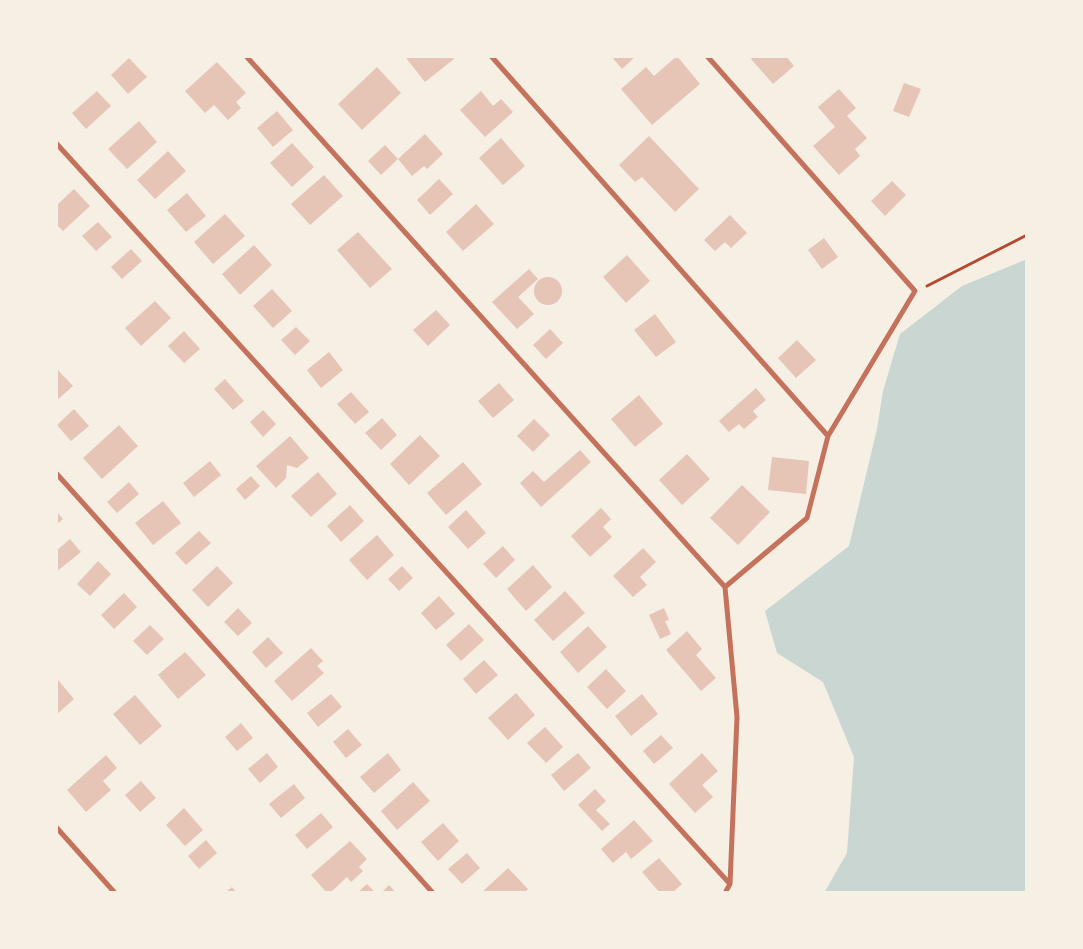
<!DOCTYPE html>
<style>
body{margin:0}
#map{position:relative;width:1083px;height:949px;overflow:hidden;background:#f6efe4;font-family:Rubik,sans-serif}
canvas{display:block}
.frame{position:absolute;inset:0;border:58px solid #f6efe4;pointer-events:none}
</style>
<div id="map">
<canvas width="1083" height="949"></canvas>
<div class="frame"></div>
</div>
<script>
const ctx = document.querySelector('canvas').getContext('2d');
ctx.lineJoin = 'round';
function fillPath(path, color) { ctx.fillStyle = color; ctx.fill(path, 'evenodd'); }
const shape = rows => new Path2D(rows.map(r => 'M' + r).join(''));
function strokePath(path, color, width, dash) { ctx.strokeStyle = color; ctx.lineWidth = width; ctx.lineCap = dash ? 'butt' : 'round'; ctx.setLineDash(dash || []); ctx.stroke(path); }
fillPath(shape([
 [1027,259,1027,893,824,893,847,853,854,757,823,682,777,653,765,611,849,546,877,429,883,391,900,334,962,286]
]), '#c9d6d2');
fillPath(shape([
 [409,56,452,56,454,59,425,82,406,58],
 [611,56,636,56,622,69],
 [677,56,700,84,652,125,621,89,646,67,654,76],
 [754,56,786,56,794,66,773,84,751,59],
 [129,58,147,77,128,94,111,75],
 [217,62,246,93,236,102,241,108,228,120,214,105,205,113,185,91],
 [377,67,401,93,362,130,338,104],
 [904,83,921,89,909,117,893,111],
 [839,89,856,108,847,116,867,138,855,149,860,156,839,175,813,146,835,127,818,107],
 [97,91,111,106,86,129,72,113],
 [481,91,493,106,501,99,513,112,485,137,460,110],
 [277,111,293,130,273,147,257,128],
 [139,121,157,142,127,169,108,149],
 [425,134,443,154,427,169,424,166,412,176,398,159],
 [649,136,699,189,675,212,642,177,635,182,619,165],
 [501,138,525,166,503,185,479,158],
 [292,143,314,167,292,187,270,163],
 [385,145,398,159,381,175,368,161],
 [168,151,186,171,155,199,137,180],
 [324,175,343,196,310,225,291,204],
 [439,179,453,194,430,215,417,200],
 [892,181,906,195,885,216,871,201],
 [74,189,90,206,63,231,56,224,56,206],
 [187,193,206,216,186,232,167,210],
 [476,204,494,224,463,251,446,232],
 [225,214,245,236,213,264,194,242],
 [730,215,747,233,731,248,725,242,715,251,704,240],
 [98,222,112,237,96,251,82,236],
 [358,232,392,269,370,288,337,250],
 [824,238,838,257,822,269,808,250],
 [254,245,272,265,240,295,222,274],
 [131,249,142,261,122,279,111,267],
 [627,255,650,281,626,303,603,277],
 [529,269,538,279,518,297,534,314,517,329,492,302],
 '534 291a14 14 0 1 1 28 0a14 14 0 1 1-28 0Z',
 [272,289,292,311,273,328,253,306],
 [155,301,171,318,141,346,125,328],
 [436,310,450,325,428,346,413,330],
 [655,314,676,342,656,357,634,330],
 [296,327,310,341,295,355,281,340],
 [550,329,563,343,546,359,533,345],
 [184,331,200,349,184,363,168,346],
 [797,340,816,360,796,378,778,358],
 [329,352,343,370,321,388,307,370],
 [56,368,73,386,56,401],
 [225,379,244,401,233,410,214,389],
 [499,383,514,400,493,418,478,401],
 [756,388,766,400,753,411,758,417,744,429,739,424,729,432,719,421],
 [351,392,369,412,355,424,337,404],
 [639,395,663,424,635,447,611,419],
 [74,409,89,426,71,441,57,425],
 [263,410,276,424,263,437,250,422],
 [382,418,397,435,381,450,365,433],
 [534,419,550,435,533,452,517,436],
 [119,425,138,446,102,479,83,458],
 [420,435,440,456,409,485,390,464],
 [290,436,309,458,297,468,287,465,286,478,276,488,256,466],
 [580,450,591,462,541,507,520,483,533,471,544,482],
 [687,454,710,479,682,505,659,480],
 [772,457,809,461,806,494,768,490],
 [210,461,221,475,194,497,183,483],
 [463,462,482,484,446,515,427,493],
 [318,472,337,494,311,517,291,496],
 [251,476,260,486,245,500,236,489],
 [129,482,139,494,117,513,107,502],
 [742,485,770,512,738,545,710,518],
 [163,501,181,523,153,545,135,523],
 [350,505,364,521,341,542,327,526],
 [601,508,611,519,603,527,612,537,590,557,571,536],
 [466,510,486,533,468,549,448,527],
 [56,511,63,519,56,525],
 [199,531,211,543,186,565,175,553],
 [377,535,394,555,367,580,349,560],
 [70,539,81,552,56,572,56,551],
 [503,546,515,560,496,578,483,564],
 [643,548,656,562,640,577,647,585,633,597,613,576],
 [98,561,111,574,90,596,77,584],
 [533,565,552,587,526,611,507,589],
 [217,566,233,583,208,607,192,590],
 [402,566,413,578,399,591,388,579],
 [565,591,585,613,553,641,534,620],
 [124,593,137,607,114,629,101,615],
 [439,596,455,614,436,630,421,613],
 [238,608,252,623,238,636,224,622],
 [664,608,669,620,665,621,671,634,660,639,649,615],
 [469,624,484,640,461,661,446,645],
 [150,625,164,639,147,655,133,641],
 [588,626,607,647,578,673,560,652],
 [687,631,702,649,696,655,716,678,701,691,666,650],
 [268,637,283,653,266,668,252,652],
 [311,648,323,661,317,666,324,673,292,701,274,681],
 [185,652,206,675,178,699,158,675],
 [484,660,498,675,476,694,463,679],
 [606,669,626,691,607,709,587,687],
 [58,680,74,699,56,715,56,681],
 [516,693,535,715,508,740,488,718],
 [331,694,342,707,318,727,307,713],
 [642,694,658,714,631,736,615,716],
 [135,695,162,726,140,745,113,714],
 [241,723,253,738,237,751,225,737],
 [545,727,563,747,546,763,527,743],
 [348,729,362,745,346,758,333,742],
 [661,735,673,748,654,764,643,751],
 [267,753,278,767,260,783,248,769],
 [388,753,401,770,374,793,360,777],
 [578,753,591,768,564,791,551,775],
 [702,753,718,771,702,785,713,797,695,813,669,784],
 [106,755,117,768,103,781,111,790,86,812,67,790],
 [141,781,156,798,140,812,125,795],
 [413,782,430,801,397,830,381,811],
 [294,784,305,798,281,818,269,804],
 [595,789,606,801,596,810,610,824,602,831,578,805],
 [184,808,203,830,185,846,166,825],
 [321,813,333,827,307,849,295,835],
 [634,820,653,841,631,859,626,852,613,863,601,849],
 [443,823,459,841,438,861,421,842],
 [206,840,217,853,199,869,188,856],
 [350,841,367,859,359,867,363,871,351,882,347,877,330,893,327,893,311,875],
 [467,853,480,868,462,884,448,869],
 [659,858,682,884,672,893,660,893,642,872],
 [508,868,528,889,524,893,481,893],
 [367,884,376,893,357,893],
 [389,885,396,893,381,893],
 [232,887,237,893,225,893]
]), '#e6c5b7');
strokePath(shape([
 [927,286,1027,235]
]), '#b5482f', 3);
strokePath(shape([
 [246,56,725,587],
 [491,56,828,436],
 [707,56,915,291,828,436,807,518,725,587,737,717,730,884,725,893],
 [56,143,730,884],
 [56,473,433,893],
 [56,827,115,893]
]), '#c5725c', 5);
</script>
